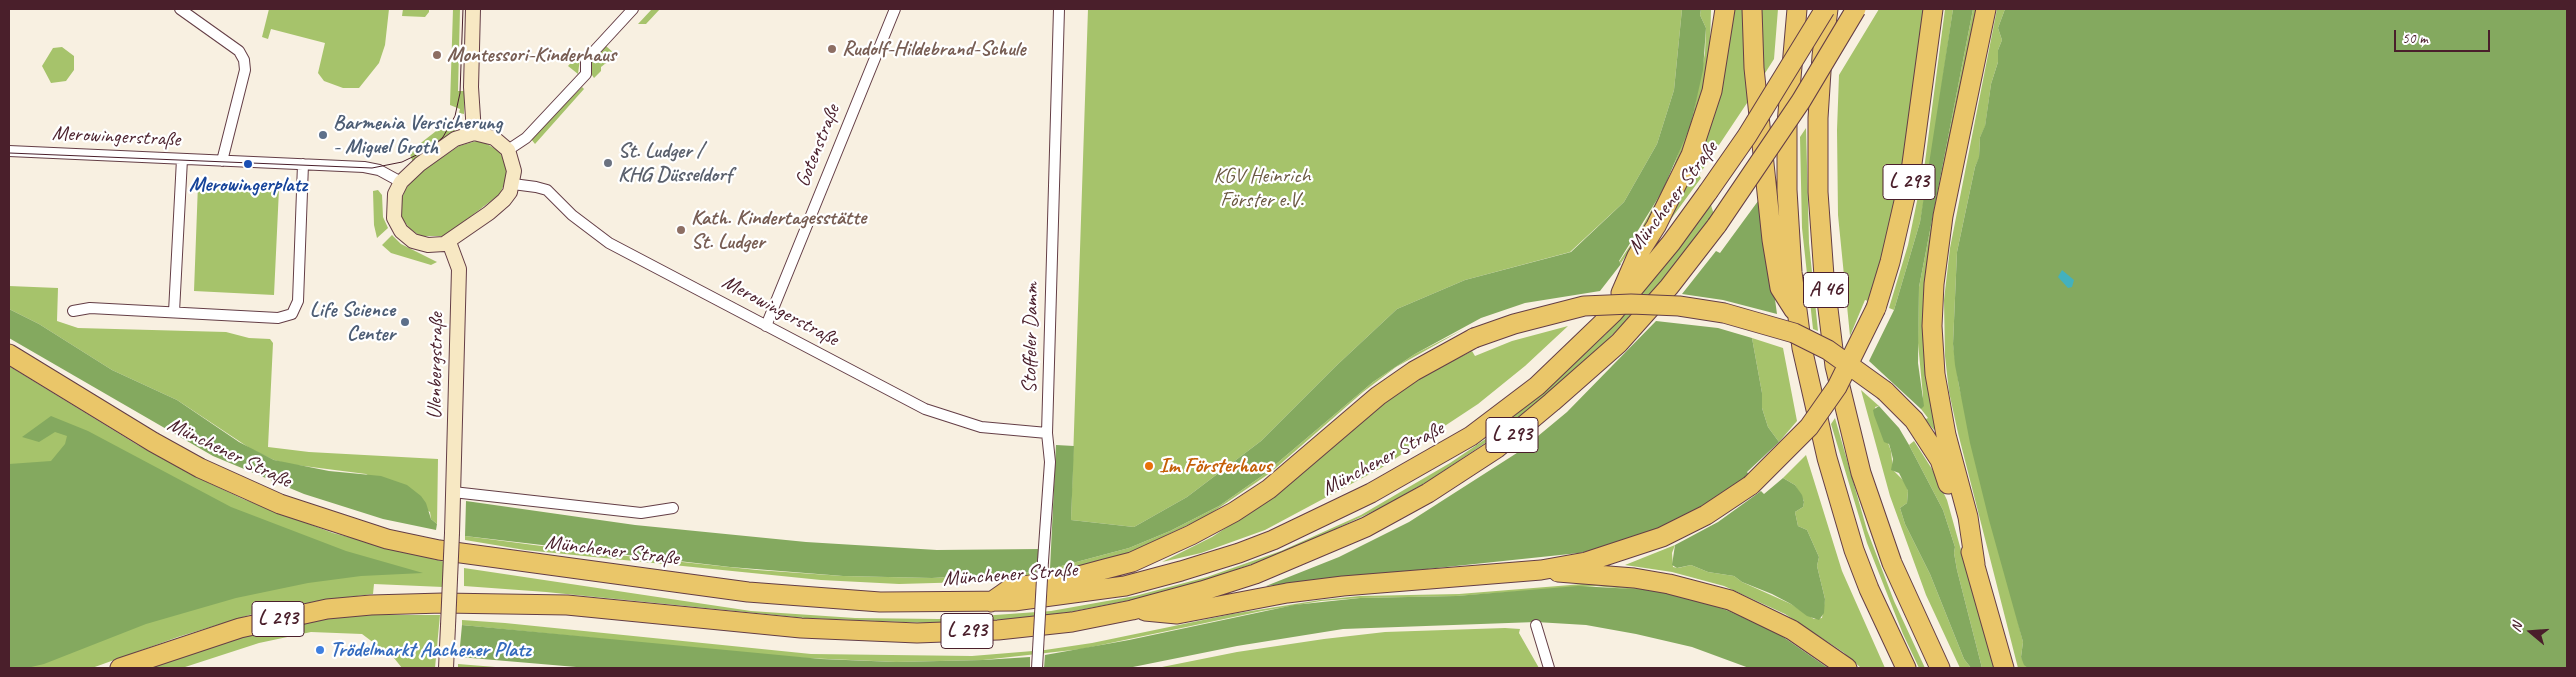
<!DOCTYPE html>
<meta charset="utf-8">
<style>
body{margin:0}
#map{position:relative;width:2576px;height:677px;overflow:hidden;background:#f8f0e1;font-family:Caveat,sans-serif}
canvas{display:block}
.frame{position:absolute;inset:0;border:10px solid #4a1f2b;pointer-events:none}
.north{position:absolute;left:2506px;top:607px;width:50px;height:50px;-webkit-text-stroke:4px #fff;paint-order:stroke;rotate:288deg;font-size:14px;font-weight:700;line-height:20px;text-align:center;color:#4a1f2b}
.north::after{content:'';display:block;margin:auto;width:18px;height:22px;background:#4a1f2b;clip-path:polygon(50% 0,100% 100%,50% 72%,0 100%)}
.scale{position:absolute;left:2394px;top:30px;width:96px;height:22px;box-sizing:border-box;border:2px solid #4a1f2b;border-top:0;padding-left:6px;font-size:15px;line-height:18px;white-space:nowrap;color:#4a1f2b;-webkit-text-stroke:4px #fff;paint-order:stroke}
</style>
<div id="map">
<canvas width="2576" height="677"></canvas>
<div class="frame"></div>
<div class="north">N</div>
<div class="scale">50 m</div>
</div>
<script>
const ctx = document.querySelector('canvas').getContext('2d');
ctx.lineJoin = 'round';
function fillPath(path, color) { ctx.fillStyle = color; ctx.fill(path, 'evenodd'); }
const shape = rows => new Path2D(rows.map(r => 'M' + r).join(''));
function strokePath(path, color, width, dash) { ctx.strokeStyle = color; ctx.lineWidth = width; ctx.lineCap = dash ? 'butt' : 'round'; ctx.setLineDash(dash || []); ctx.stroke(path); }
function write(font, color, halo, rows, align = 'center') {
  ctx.font = font + ' Caveat,sans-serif'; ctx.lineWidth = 4.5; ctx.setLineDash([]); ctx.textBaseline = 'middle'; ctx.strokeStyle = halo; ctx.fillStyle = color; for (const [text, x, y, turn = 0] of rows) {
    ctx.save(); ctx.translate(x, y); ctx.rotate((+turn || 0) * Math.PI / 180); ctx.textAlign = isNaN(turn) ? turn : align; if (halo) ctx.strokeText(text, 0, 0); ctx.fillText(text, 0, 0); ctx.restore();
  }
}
fillPath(shape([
 [269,9,389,9,385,45,379,63,359,88,343,88,324,81,318,73,325,43,271,29,268,39,262,37],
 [403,9,429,9,429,12,425,17,402,16],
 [453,9,460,9,458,91,465,91,464,114,459,113,460,109,450,105],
 [652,9,660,9,646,24,638,24],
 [1088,9,1682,9,1674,90,1657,144,1624,202,1570,252,1465,280,1397,309,1336,366,1261,441,1187,497,1134,527,1071,520],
 [1701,9,1711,9,1710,46,1705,85,1694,120,1675,170,1653,215,1621,263,1619,262,1640,231,1671,174,1687,128,1691,124,1705,53,1706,28,1700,15],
 [1733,9,1746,9,1749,100,1699,175,1701,178,1671,219,1695,166],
 [1760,9,1778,9,1774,59,1760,81],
 [1879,9,1923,9,1911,114,1897,198,1876,276,1868,301,1865,300,1850,336,1838,215,1837,130,1839,75],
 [1945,9,1953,9,1929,173,1920,222,1894,310,1889,308,1908,245,1925,162],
 [1973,9,1980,9,1932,250,1937,428,1934,430,1920,414,1926,419,1928,418,1921,409,1923,396,1918,343,1919,287],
 [1997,9,2005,9,1998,28,2002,40,1998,50,1998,62,1991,84,1985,127,1980,137,1979,158,1975,167,1957,252,1953,344,1959,386,2023,642,2021,657,2028,668,2018,668,1958,433,1949,392,1945,356,1944,300,1950,248],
 [606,46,616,55,601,67,601,71,594,78,592,75,592,61],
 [62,47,74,56,74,70,66,81,51,83,42,66,53,48],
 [577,56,580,58,578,74,568,66],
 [582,87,584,89,535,144,531,139],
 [449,121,460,125,455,132,413,163,410,154,413,149],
 [1806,128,1809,243,1818,331,1813,329,1802,228,1800,137],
 [480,140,499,151,506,164,507,177,500,194,445,236,420,236,409,228,401,217,400,204,405,190,416,175,459,146],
 [198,184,279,189,274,295,194,291],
 [378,190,382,195,383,217,388,228,377,238,374,225,373,191],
 [1711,205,1714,215,1653,292,1599,349,1553,390,1503,431,1430,480,1385,506,1281,554,1209,579,1156,595,1070,612,1013,619,928,623,805,618,546,592,464,586,464,568,751,611,855,618,939,619,1051,611,1135,596,1207,577,1281,551,1361,515,1450,463,1487,438,1556,381,1606,334,1674,254],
 [392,235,401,244,437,262,431,265,391,253,382,245],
 [9,286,58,288,57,321,78,328,226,332,249,338,270,339,273,343,268,447,309,452,438,459,437,524,431,519,430,512,366,474,288,464,274,460,251,449,177,400,112,370,39,324,9,309],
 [1568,326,1525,366,1478,404,1381,468,1265,530,1201,553,1162,562,1212,537,1261,505,1382,404,1417,379,1472,351,1475,356,1512,341],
 [1464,329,1396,367,1363,392,1270,473,1207,516,1131,552,1050,574,1050,569,1129,548,1170,531,1219,506,1262,476,1373,382,1415,354],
 [1752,338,1783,348,1797,421,1779,442,1768,427,1762,408,1762,393],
 [9,366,136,444,194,476,243,499,333,533,445,562,443,587,374,584,373,594,325,600,256,613,178,637,92,668,9,668],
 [1861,390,1879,406,1875,407,1891,451,1893,470,1905,482,1908,491,1907,503,1900,508,1905,524,1930,574,1964,659,1971,668,1960,668,1926,595,1890,496],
 [1835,418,1867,530,1894,601,1925,668,1919,668,1903,634,1867,543,1831,424],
 [1914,441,1932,469,1947,500,1994,668,1982,668,1957,570,1954,553,1955,547,1943,510,1909,445],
 [1806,455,1842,571,1885,668,1861,668,1843,652,1785,614,1724,586,1672,572,1625,565,1675,545,1672,553,1673,567,1678,568,1691,565,1708,572,1734,576,1742,582,1791,604,1814,619,1822,618,1825,599,1817,566,1819,557,1807,530,1798,526,1795,512,1803,507,1804,501,1795,485,1783,478],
 [465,536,580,551,757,570,843,576,932,578,1036,572,1035,576,970,582,899,584,821,580,525,550,465,540],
 [1583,584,1652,589,1700,599,1727,609,1763,625,1789,638,1830,668,1788,639,1726,610,1669,593,1596,586,1456,596,1360,598,1321,601,1262,611,1082,649,983,660,896,662,783,657,462,625,462,620,505,623,811,654,972,656,1045,650,1092,643,1232,614,1320,600,1360,596,1459,594],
 [372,615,440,615,435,668,402,668,394,658,362,634,311,632,259,643,182,668,144,668,244,633,312,619],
 [1505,628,1520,629,1519,633,1539,668,1157,668,1237,652,1324,639,1385,632],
 [458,664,508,668,458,668]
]), '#a6c36b');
fillPath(shape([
 [1682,9,1701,9,1700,15,1706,28,1703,70,1691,124,1663,190,1619,261,1621,264,1600,291,1525,303,1481,318,1415,354,1373,382,1262,476,1219,506,1170,531,1129,548,1050,569,1056,445,1074,446,1071,520,1134,527,1187,497,1261,441,1336,366,1397,309,1465,280,1571,252,1624,202,1657,144,1674,90],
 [1953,9,1973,9,1919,287,1918,363,1924,406,1921,409,1869,361,1894,310,1920,222],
 [2005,9,2567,9,2567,668,2028,668,2024,665,2021,657,2023,642,1989,520,1970,443,1955,365,1953,344,1957,252,1975,167,1979,157,1980,137,1985,126,1991,84,1998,62,1998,50,2002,40,1998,28],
 [1761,197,1777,314,1723,300,1682,294,1716,251,1720,253],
 [9,309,39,324,112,370,177,400,239,442,274,460,329,471,381,476,407,485,421,496,426,503,431,519,437,524,436,530,383,519,304,494,213,456,9,338],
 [1656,321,1718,328,1752,338,1762,393,1762,408,1768,427,1779,442,1747,472,1749,475,1710,503,1671,524,1612,546,1579,553,1266,586,1339,557,1409,522,1520,451,1567,412],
 [1879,406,1899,428,1909,445,1943,510,1955,547,1954,553,1957,570,1982,668,1971,668,1964,659,1930,574,1905,524,1900,508,1907,503,1908,491,1899,473,1891,470,1893,459,1891,451,1889,444,1884,442,1874,415,1873,410],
 [51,416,88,431,231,507,346,551,423,573,361,576,308,583,236,598,146,624,44,664,27,668,9,668,9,464,51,461,65,444,67,436,55,432,39,442,22,437],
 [1783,478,1795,485,1802,495,1804,502,1803,507,1795,512,1798,526,1807,530,1819,557,1817,566,1825,599,1824,613,1819,620,1807,616,1791,604,1772,594,1742,582,1734,576,1708,572,1691,565,1677,568,1672,565,1675,545,1718,522,1761,491,1764,494],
 [466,501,635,525,806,542,937,550,1040,549,1039,561,1036,562,1036,572,932,578,843,576,730,567,465,536],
 [1578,586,1652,590,1700,601,1726,610,1776,632,1828,668,1749,668,1692,647,1636,634,1586,625,1536,622,1343,629,1237,646,1128,668,1044,668,1045,655,1129,640,1294,605,1360,598,1456,596],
 [462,625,821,659,896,662,983,660,1030,657,1030,668,588,668,459,657]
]), '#84a95f');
fillPath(shape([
 [2062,270,2074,280,2072,287,2068,288,2058,277]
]), '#43b1be');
const street = shape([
 [180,9,239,51,244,60,245,70,222,161],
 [508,150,526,138,586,74,586,60,633,9],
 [9,151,364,167,379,170,401,182],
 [513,184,536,187,547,190,572,215,609,243,925,409,981,427,1047,433],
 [73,311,90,308,278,318,292,314,298,301,303,164],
 [174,312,182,159],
 [766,326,895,9],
 [453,492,641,513,673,508],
 [1043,561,1050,462,1047,433,1059,9],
 [1536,625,1549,668]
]);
const secondary = shape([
 [473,9,471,87,474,133],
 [474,133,494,138,508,150,514,171,510,192,504,200,489,213,444,244,428,245,413,241,401,231,394,218,395,194,401,182,420,164,455,139,474,133],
 [449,242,459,269,452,533],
 [446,668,448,626]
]);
const highway = shape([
 [1752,9,1754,68,1772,240,1780,288,1794,310],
 [1797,9,1787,124,1787,190,1792,272,1802,348,1827,458,1854,550,1869,589,1906,668],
 [1828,9,1822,56,1818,118,1818,192,1824,276,1835,366,1861,473,1892,563,1940,668],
 [1621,293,1637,256,1656,226,1691,155,1712,91,1725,9],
 [1876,308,1890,262,1911,171,1933,9],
 [9,354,153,442,200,468,280,504,387,539,439,550,748,592,880,602,1014,601,1125,586,1181,571,1239,553,1273,540,1371,493,1471,436,1537,386,1613,313,1671,243,1708,192],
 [1885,391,1914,420,1940,460,1948,484],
 [1971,552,2004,668],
 [1975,564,1968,517,1946,435,1935,374,1932,326,1934,284,1943,216,1986,9],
 [1558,572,1634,578,1669,584,1730,600,1792,630,1847,668],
 [991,602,1011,588,1068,579,1105,569,1132,562,1191,535,1234,512,1269,489,1378,396,1414,371,1474,338],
 [1145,611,1177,614,1287,593,1343,586,1541,570,1586,562,1662,537,1706,515,1751,485],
 [120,668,240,628,327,609,371,605,443,603,567,605,801,628,917,633,998,630,1072,622,1132,610,1202,591,1255,574,1366,527,1428,493,1497,448,1552,402,1619,343,1669,287,1717,225]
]);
strokePath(street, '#643e46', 12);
strokePath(secondary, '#643e46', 16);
strokePath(highway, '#643e46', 21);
strokePath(street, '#fff', 10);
strokePath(secondary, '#f7e8c3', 14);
strokePath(highway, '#eac669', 19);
strokePath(shape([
 [9,153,372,168,402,162,431,148,443,137,455,116,460,93,463,9]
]), '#4a1f2b', 1);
const streetBridge = shape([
 [1037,668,1043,561]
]);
const secondaryBridge = shape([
 [448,626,452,533]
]);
const highwayBridge = shape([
 [1708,192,1747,136,1825,9],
 [1717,225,1801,101,1856,9],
 [1474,338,1514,324,1584,306,1631,304,1679,306,1724,313,1794,333,1828,350,1885,391],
 [1751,485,1809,427,1837,387,1876,308]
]);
strokePath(streetBridge, '#643e46', 12, []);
strokePath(secondaryBridge, '#643e46', 16, []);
strokePath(highwayBridge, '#643e46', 21, []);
strokePath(streetBridge, '#fff', 10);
strokePath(secondaryBridge, '#f7e8c3', 14);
strokePath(highwayBridge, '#eac669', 19);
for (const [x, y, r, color] of [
 [832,49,5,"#8d6e63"],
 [437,55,5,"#8d6e63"],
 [323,135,5,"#5c6f8a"],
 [608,163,5,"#6b7280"],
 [248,164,5,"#1a4fb4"],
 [681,230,5,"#8d6e63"],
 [405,322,5,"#5c6f8a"],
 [1149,466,5,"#e8710a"],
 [320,650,5,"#3f7fe0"]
]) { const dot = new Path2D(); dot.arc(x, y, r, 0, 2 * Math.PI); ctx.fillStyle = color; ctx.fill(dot); strokePath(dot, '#fff', 2); }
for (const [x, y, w] of [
 [1909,182,52],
 [1826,290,45],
 [1512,435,52],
 [278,619,52],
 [967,631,52]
]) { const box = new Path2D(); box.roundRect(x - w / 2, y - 17.5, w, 35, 4); ctx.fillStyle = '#fff'; ctx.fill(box); strokePath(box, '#4a1f2b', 1); }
write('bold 20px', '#4a1f2b', null, [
 ["L 293",1909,182],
 ["A 46",1826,290],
 ["L 293",1512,435],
 ["L 293",278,619],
 ["L 293",967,631]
]);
write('bold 21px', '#785e54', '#fff', [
 ["Rudolf-Hildebrand-Schule",842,49],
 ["Montessori-Kinderhaus",447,55],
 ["Kath. Kindertagesstätte",691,218],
 ["St. Ludger",691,242]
], 'left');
write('bold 21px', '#4e5e75', '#fff', [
 ["Barmenia Versicherung",333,123],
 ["- Miguel Groth",333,147],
 ["Life Science",395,310,"right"],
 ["Center",395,334,"right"]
], 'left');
write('21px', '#4a1f2b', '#fff', [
 ["Merowingerstraße",116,137,3],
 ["Gotenstraße",818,146,-68],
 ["Münchener Straße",1673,198,-53],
 ["Merowingerstraße",780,311,28],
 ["Stoffeler Damm",1031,338,-89],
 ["Ulenbergstraße",436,366,-89],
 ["Münchener Straße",229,453,26],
 ["Münchener Straße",1383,459,-28],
 ["Münchener Straße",612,551,7],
 ["Münchener Straße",1010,575,-4]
]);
write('bold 21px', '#5b616d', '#fff', [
 ["St. Ludger /",618,151],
 ["KHG Düsseldorf",618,175]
], 'left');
write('21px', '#6a5841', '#fff', [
 ["KGV Heinrich",1262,176],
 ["Förster e.V.",1262,200]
]);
write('bold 21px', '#164399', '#fff', [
 ["Merowingerplatz",248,185]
]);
write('bold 21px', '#c56008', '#fff', [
 ["Im Försterhaus",1159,466]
], 'left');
write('bold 21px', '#366cbe', '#fff', [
 ["Trödelmarkt Aachener Platz",330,650]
], 'left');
</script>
